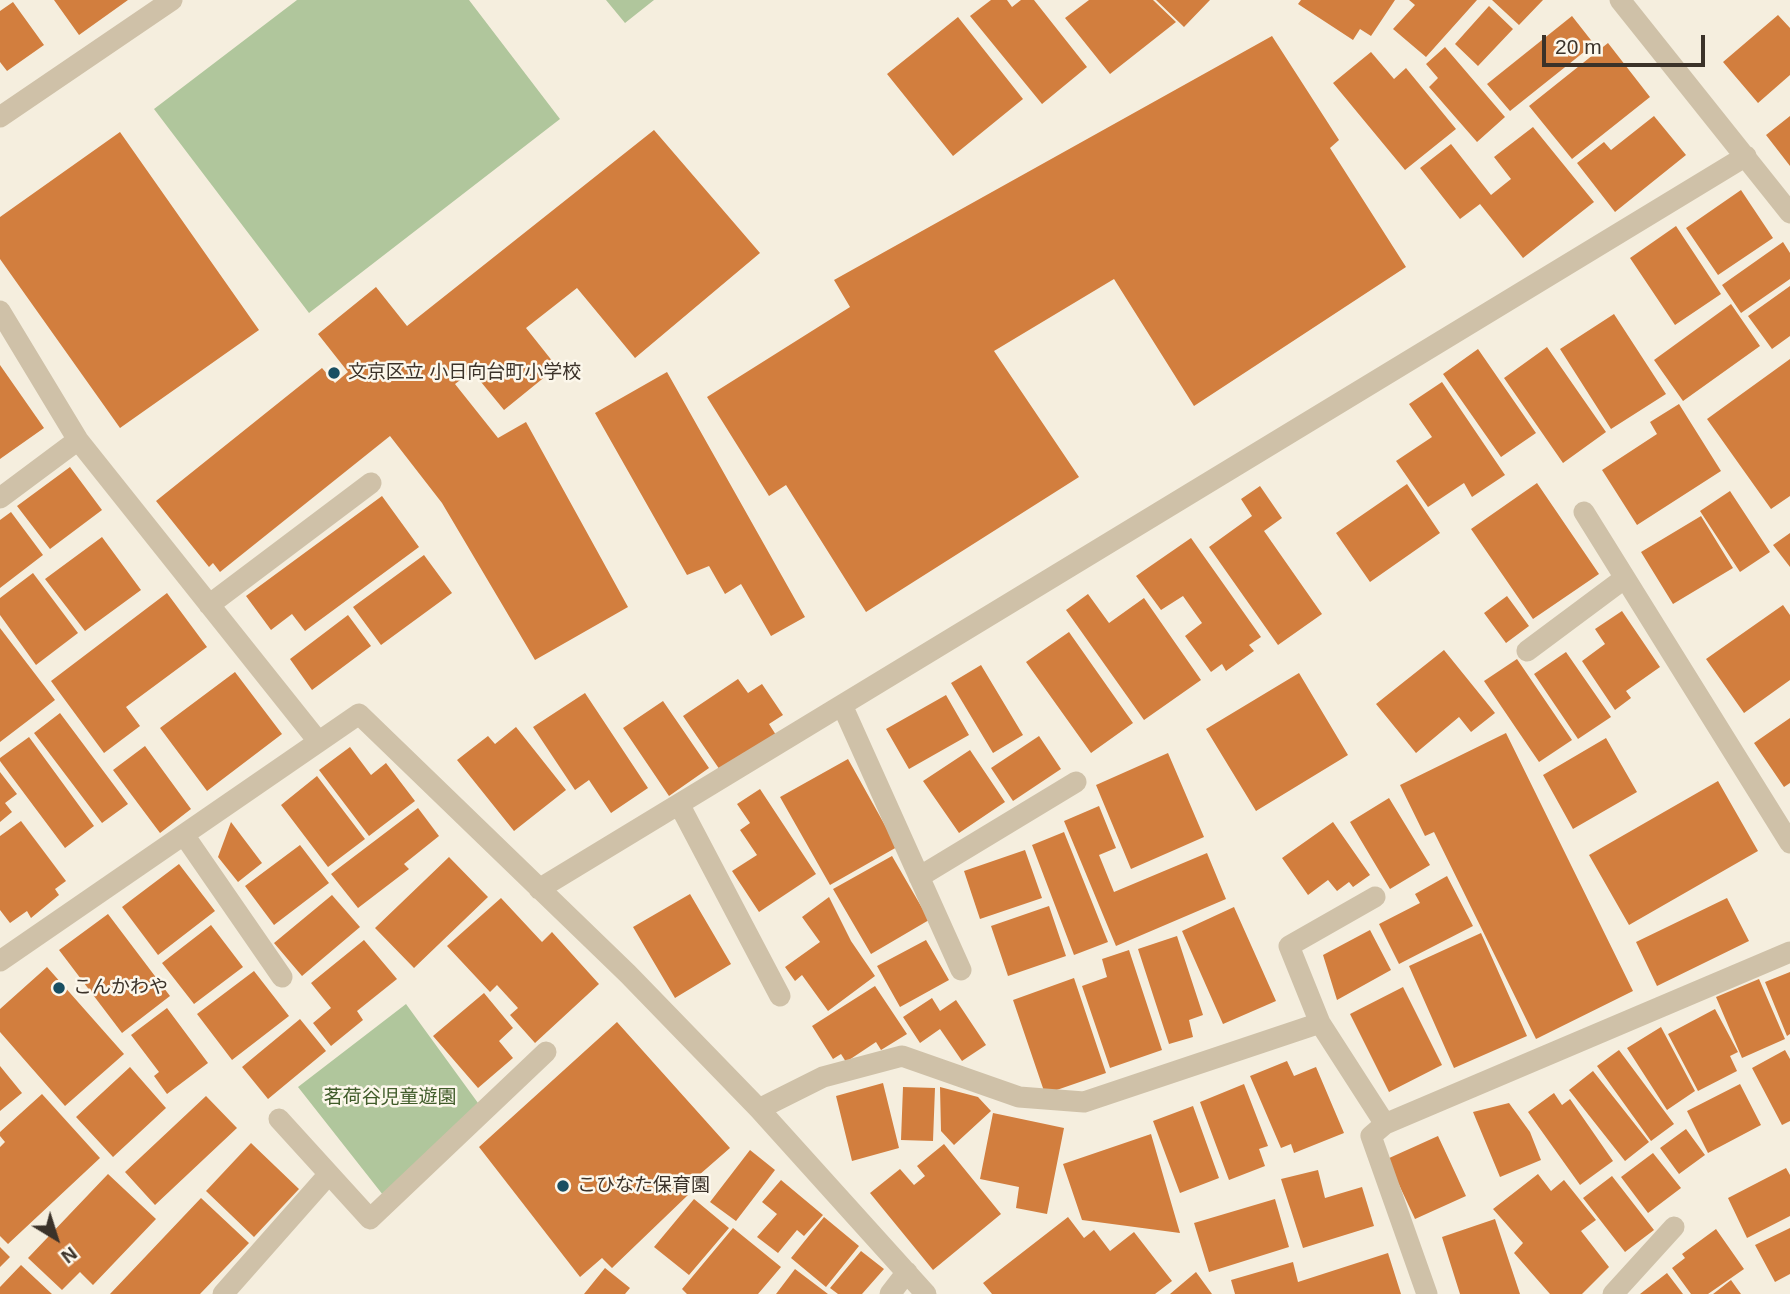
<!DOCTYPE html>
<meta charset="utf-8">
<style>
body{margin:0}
#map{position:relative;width:1790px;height:1294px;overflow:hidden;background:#f5eede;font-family:Arial,sans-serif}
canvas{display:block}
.north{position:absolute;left:21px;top:1203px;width:70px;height:70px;-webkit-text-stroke:5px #fcf7eb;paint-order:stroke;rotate:142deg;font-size:19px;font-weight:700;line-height:28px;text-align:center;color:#3b3229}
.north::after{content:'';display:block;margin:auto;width:24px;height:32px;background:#3b3229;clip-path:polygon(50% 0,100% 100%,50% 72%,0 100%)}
.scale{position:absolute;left:1542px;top:35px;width:163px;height:32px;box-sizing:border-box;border:4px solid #3b3229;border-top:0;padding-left:9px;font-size:21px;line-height:24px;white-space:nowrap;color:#3b3229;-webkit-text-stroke:5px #fcf7eb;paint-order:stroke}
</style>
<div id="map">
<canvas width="1790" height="1294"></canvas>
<div class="north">N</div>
<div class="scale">20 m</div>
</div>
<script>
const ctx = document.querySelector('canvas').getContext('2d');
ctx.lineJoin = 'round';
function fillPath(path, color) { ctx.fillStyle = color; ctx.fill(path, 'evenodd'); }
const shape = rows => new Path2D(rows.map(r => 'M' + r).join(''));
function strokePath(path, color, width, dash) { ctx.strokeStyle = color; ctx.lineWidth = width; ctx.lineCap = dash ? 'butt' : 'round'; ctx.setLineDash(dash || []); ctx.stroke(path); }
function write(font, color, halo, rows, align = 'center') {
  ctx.font = font + ' Arial,"Noto Sans JP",sans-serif'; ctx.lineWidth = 5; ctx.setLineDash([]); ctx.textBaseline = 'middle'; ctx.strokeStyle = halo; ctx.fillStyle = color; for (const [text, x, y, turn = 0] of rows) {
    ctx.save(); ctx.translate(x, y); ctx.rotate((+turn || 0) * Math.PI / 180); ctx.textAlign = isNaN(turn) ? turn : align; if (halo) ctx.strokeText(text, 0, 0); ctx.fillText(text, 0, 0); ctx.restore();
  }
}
fillPath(shape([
 [297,0,469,0,560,119,309,313,154,109],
 [606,0,654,0,625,23],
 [406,1004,478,1103,383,1195,298,1087]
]), '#b0c69c');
fillPath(shape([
 [54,0,128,0,79,35],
 [991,0,1007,0,1012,7,1021,0,1034,0,1087,67,1042,104,970,16],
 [1089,0,1153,0,1176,22,1110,74,1065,18],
 [1156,0,1210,0,1184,27],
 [1301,0,1395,0,1371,36,1360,29,1353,40,1298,4],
 [1409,0,1477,0,1426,57,1393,29,1415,5],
 [1492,0,1543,0,1519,25],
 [13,2,44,45,7,71,0,62,0,11],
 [1489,6,1513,29,1478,66,1455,44],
 [1778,15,1790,28,1790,75,1758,103,1723,62],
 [1572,16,1594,44,1510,111,1487,84],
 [958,17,1023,99,953,156,887,74],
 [1272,36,1339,140,1330,148,1406,267,1194,406,1114,279,994,351,1079,477,866,612,786,485,769,496,707,397,850,307,834,280],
 [1608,43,1650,97,1572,159,1529,106],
 [1445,47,1505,117,1477,142,1429,87,1438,78,1426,64],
 [1371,52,1394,79,1406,68,1456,129,1405,170,1333,83],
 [1654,116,1686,155,1615,212,1577,163,1604,142,1611,150],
 [1790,116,1790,166,1766,135],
 [1533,127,1594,202,1523,258,1480,204,1460,219,1420,168,1451,144,1491,195,1511,179,1494,157],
 [654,130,760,253,635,358,577,288,526,328,557,367,504,410,472,371,455,384,498,438,526,422,628,607,535,660,442,503,390,436,220,572,213,563,209,567,156,501,322,368,335,383,348,372,318,334,376,287,407,326],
 [120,132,259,330,120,428,0,259,0,217],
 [1741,190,1773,238,1718,275,1686,228],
 [1676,226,1721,294,1675,325,1630,258],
 [1783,242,1790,253,1790,279,1741,313,1722,285],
 [1790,286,1790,336,1772,349,1748,316],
 [1731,304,1760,346,1683,401,1654,360],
 [1614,314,1666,394,1611,429,1560,349],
 [1547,347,1606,432,1563,463,1504,378],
 [1478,349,1536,433,1501,457,1443,374],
 [1790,359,1790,496,1771,509,1707,419],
 [0,365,44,428,0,459],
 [667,372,805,617,771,636,741,584,725,594,709,566,687,575,595,413],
 [1442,382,1505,475,1472,497,1464,483,1428,507,1396,461,1432,437,1409,404],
 [1679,404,1721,471,1637,525,1602,470,1657,434,1650,422],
 [70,467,102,510,50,549,17,506],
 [1537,483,1599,574,1533,619,1471,529],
 [1407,484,1440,533,1370,582,1336,533],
 [1260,486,1282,518,1264,531,1322,614,1278,645,1209,547,1252,516,1241,499],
 [1730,491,1770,552,1740,572,1700,511],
 [382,496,419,547,305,631,292,614,271,630,246,596],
 [11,512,43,555,0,588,0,520],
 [1701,516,1733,568,1673,604,1641,552],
 [1790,533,1790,567,1773,545],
 [102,537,141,590,85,631,45,579],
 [1191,538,1261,637,1249,645,1254,651,1226,671,1222,664,1211,672,1185,636,1202,623,1183,596,1161,610,1136,576],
 [424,555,452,593,381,645,353,607],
 [33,573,78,633,36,665,0,615,0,598],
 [167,593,207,647,126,707,140,726,104,753,51,681],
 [1088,594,1109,623,1144,598,1201,680,1144,720,1066,610],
 [1507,596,1529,626,1506,643,1484,613],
 [1783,605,1790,615,1790,680,1744,713,1706,659],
 [1622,611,1660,667,1626,691,1631,698,1615,710,1582,661,1605,644,1595,629],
 [348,615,371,646,312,690,290,659],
 [0,628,55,700,0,742],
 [1069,632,1133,723,1091,753,1026,662],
 [1444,650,1495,713,1471,732,1459,717,1416,753,1376,704],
 [1566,652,1611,717,1578,739,1534,674],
 [1517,659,1572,740,1539,762,1484,681],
 [981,665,1023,735,993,753,951,683],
 [235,672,282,734,207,791,160,728],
 [1299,673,1348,755,1256,811,1206,729],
 [738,679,748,693,762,684,783,715,769,724,776,735,722,773,683,716],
 [585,693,648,788,611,813,589,780,575,790,533,727],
 [946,695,969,735,909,769,886,729],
 [663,701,709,768,669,796,623,728],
 [60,713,128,804,102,823,34,733],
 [1790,718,1790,783,1784,787,1754,743],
 [516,727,566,790,514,831,457,760,488,736,495,744],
 [1506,733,1633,991,1536,1039,1434,832,1425,836,1400,785],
 [1039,736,1061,769,1013,801,991,768],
 [29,737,94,826,65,848,0,761,0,758],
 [1606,738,1637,792,1573,829,1543,775],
 [145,746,191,809,160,833,113,770],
 [350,747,371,775,386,763,415,801,369,836,319,770],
 [970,750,1005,802,959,833,923,781],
 [1168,753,1204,837,1131,869,1096,785],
 [848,759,897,847,830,885,780,797],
 [0,772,17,794,5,803,12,812,0,822],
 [317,776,365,839,328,867,281,805],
 [1718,781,1758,851,1629,925,1589,855],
 [760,789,816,874,759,912,732,871,757,855,740,830,750,823,737,804],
 [1389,798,1430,865,1390,889,1350,822],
 [1099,806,1116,848,1099,855,1114,892,1207,853,1226,899,1116,946,1064,821],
 [418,808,439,836,404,864,409,869,358,908,331,874],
 [21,821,66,881,55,889,59,895,31,918,27,911,10,923,0,910,0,836],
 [231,822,262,863,238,882,218,857],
 [1333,822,1370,875,1353,887,1349,882,1337,891,1328,880,1308,895,1282,858],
 [1064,832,1108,942,1074,955,1032,845],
 [300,845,329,883,274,925,245,886],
 [1025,850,1042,898,980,919,964,871],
 [892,856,929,920,871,954,833,889],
 [449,857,488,897,414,968,375,928],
 [179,864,215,911,158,955,122,907],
 [1447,876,1473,926,1399,964,1379,924,1420,903,1415,894],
 [690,894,731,964,675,998,633,927],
 [332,895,360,927,302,976,274,943],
 [829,897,851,941,875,976,828,1011,802,975,795,981,785,967,820,942,802,917],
 [501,898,542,942,552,932,599,984,535,1043,510,1015,518,1008,497,985,490,992,447,946],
 [1727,898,1749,941,1657,986,1636,942],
 [1049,906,1066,956,1008,976,991,926],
 [1234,907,1276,1001,1223,1024,1182,931],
 [108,914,170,996,122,1033,59,950],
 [211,925,243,967,194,1004,162,963],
 [1370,930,1391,970,1337,1000,1323,955],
 [1481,933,1527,1036,1454,1068,1409,966],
 [1177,936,1203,1015,1189,1020,1193,1037,1169,1044,1138,949],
 [364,940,397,979,357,1011,363,1020,331,1046,313,1023,331,1008,311,983],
 [926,940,949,980,900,1007,877,966],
 [1129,950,1162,1050,1110,1068,1082,986,1107,977,1102,959],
 [47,967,124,1054,65,1106,0,1032,0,1009],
 [254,971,289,1016,232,1060,197,1014],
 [1790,972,1790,1034,1787,1036,1765,982],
 [1074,978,1106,1073,1045,1094,1013,1000],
 [1759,979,1785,1039,1742,1058,1716,997],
 [875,986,907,1034,881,1050,876,1042,846,1062,841,1054,833,1059,812,1026],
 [1403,987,1442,1065,1389,1092,1350,1014],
 [484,993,513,1028,499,1041,513,1058,478,1088,433,1036],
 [932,998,940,1011,956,1000,986,1045,962,1061,940,1029,920,1043,903,1017],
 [167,1008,208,1063,167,1094,154,1076,159,1072,131,1035],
 [1715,1009,1738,1052,1730,1056,1737,1071,1698,1091,1668,1034],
 [300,1019,326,1051,268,1099,242,1067],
 [617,1022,730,1148,683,1189,688,1195,612,1268,602,1258,580,1277,479,1147],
 [1661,1027,1695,1091,1667,1110,1627,1048],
 [1619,1050,1674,1124,1651,1141,1597,1066],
 [1785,1050,1790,1059,1790,1121,1782,1125,1752,1068],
 [1287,1061,1294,1076,1316,1067,1344,1133,1294,1153,1291,1144,1281,1148,1250,1076],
 [0,1066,22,1093,0,1111],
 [130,1067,166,1108,113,1157,76,1117],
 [1593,1071,1649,1142,1625,1161,1569,1090],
 [883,1083,899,1148,852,1161,836,1096],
 [1244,1084,1268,1146,1259,1149,1265,1166,1229,1180,1200,1102],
 [1740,1084,1761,1125,1708,1153,1687,1111],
 [903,1087,935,1088,933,1141,901,1140],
 [940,1087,978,1097,991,1111,954,1145,941,1131],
 [1554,1093,1562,1105,1570,1099,1613,1161,1580,1185,1528,1112],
 [42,1094,100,1158,8,1244,0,1236,0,1147,5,1142,0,1136,0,1132],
 [206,1096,237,1128,155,1205,125,1172],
 [1509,1103,1530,1132,1541,1160,1500,1177,1473,1112],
 [1193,1106,1219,1178,1180,1193,1153,1121],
 [993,1113,1064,1128,1047,1214,1016,1208,1019,1187,980,1179],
 [1686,1129,1705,1155,1679,1174,1660,1148],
 [1151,1134,1180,1233,1082,1220,1063,1164],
 [1438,1136,1466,1196,1415,1219,1387,1159],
 [251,1143,299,1189,254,1237,206,1191],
 [944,1144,1001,1214,933,1270,870,1193,900,1169,914,1185,925,1176,917,1166],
 [750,1150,775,1170,736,1221,710,1202],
 [1653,1153,1681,1188,1648,1213,1621,1177],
 [1786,1168,1790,1175,1790,1216,1747,1238,1728,1198],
 [1318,1170,1325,1198,1362,1187,1374,1226,1303,1248,1281,1179],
 [108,1174,156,1219,93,1285,80,1272,62,1290,28,1258],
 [1538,1174,1551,1191,1564,1180,1596,1220,1581,1231,1609,1267,1582,1294,1550,1294,1514,1253,1523,1243,1493,1209],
 [1612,1176,1654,1230,1625,1252,1583,1198],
 [781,1180,823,1215,804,1236,797,1230,778,1253,757,1237,777,1214,762,1202],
 [201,1198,249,1243,200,1294,110,1294],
 [694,1199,729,1228,689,1275,654,1247],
 [1275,1199,1289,1247,1209,1272,1194,1223],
 [824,1217,859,1246,826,1287,791,1258],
 [1068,1217,1084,1238,1094,1230,1110,1251,1134,1232,1172,1281,1155,1294,992,1294,983,1283],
 [1495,1219,1520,1294,1460,1294,1442,1237],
 [733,1228,781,1267,758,1294,687,1294,682,1289],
 [1790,1228,1790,1274,1775,1282,1755,1245],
 [1716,1229,1744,1269,1708,1294,1691,1294,1672,1268,1685,1258,1682,1254],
 [0,1247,10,1257,0,1267],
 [861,1251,884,1269,862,1294,838,1294,830,1288],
 [1388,1253,1401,1294,1235,1294,1231,1280,1293,1262,1298,1282],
 [21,1265,52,1294,0,1294,0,1287],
 [605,1268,630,1288,625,1294,584,1294],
 [795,1269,828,1294,776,1294],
 [1196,1272,1212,1294,1170,1294],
 [1667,1273,1683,1294,1640,1294],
 [1731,1280,1741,1294,1713,1294]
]), '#d27e3e');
strokePath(shape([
 [1620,0,1790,213],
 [0,117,172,0],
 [0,311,78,440,318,741],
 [0,498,78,440],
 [1584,512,1790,843],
 [209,605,371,483],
 [1527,651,1625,578],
 [842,705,961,970],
 [679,804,780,996],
 [184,835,282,977],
 [919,877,1076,782],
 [539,889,1746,156],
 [0,961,359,714,628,974,759,1109,926,1294],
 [1320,1023,1289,946,1375,897],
 [759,1109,823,1077,902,1056,1019,1097,1084,1102,1320,1023,1385,1124,1790,952],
 [279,1119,370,1219,546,1052],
 [1385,1124,1371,1136,1427,1294],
 [223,1294,329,1174],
 [890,1294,907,1272],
 [1613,1294,1674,1227]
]), '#cfc1a8', 21);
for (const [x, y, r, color] of [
 [334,373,7,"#194f62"],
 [59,988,7,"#194f62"],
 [563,1186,7,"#194f62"]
]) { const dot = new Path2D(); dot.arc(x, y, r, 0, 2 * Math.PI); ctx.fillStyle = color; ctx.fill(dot); strokePath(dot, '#fcf7eb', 2.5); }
write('19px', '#3b3229', '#fcf7eb', [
 ["文京区立 小日向台町小学校",348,373],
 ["こんかわや",73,988],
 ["こひなた保育園",577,1186]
], 'left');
write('19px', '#405c2a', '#fcf7eb', [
 ["茗荷谷児童遊園",390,1098]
]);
</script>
